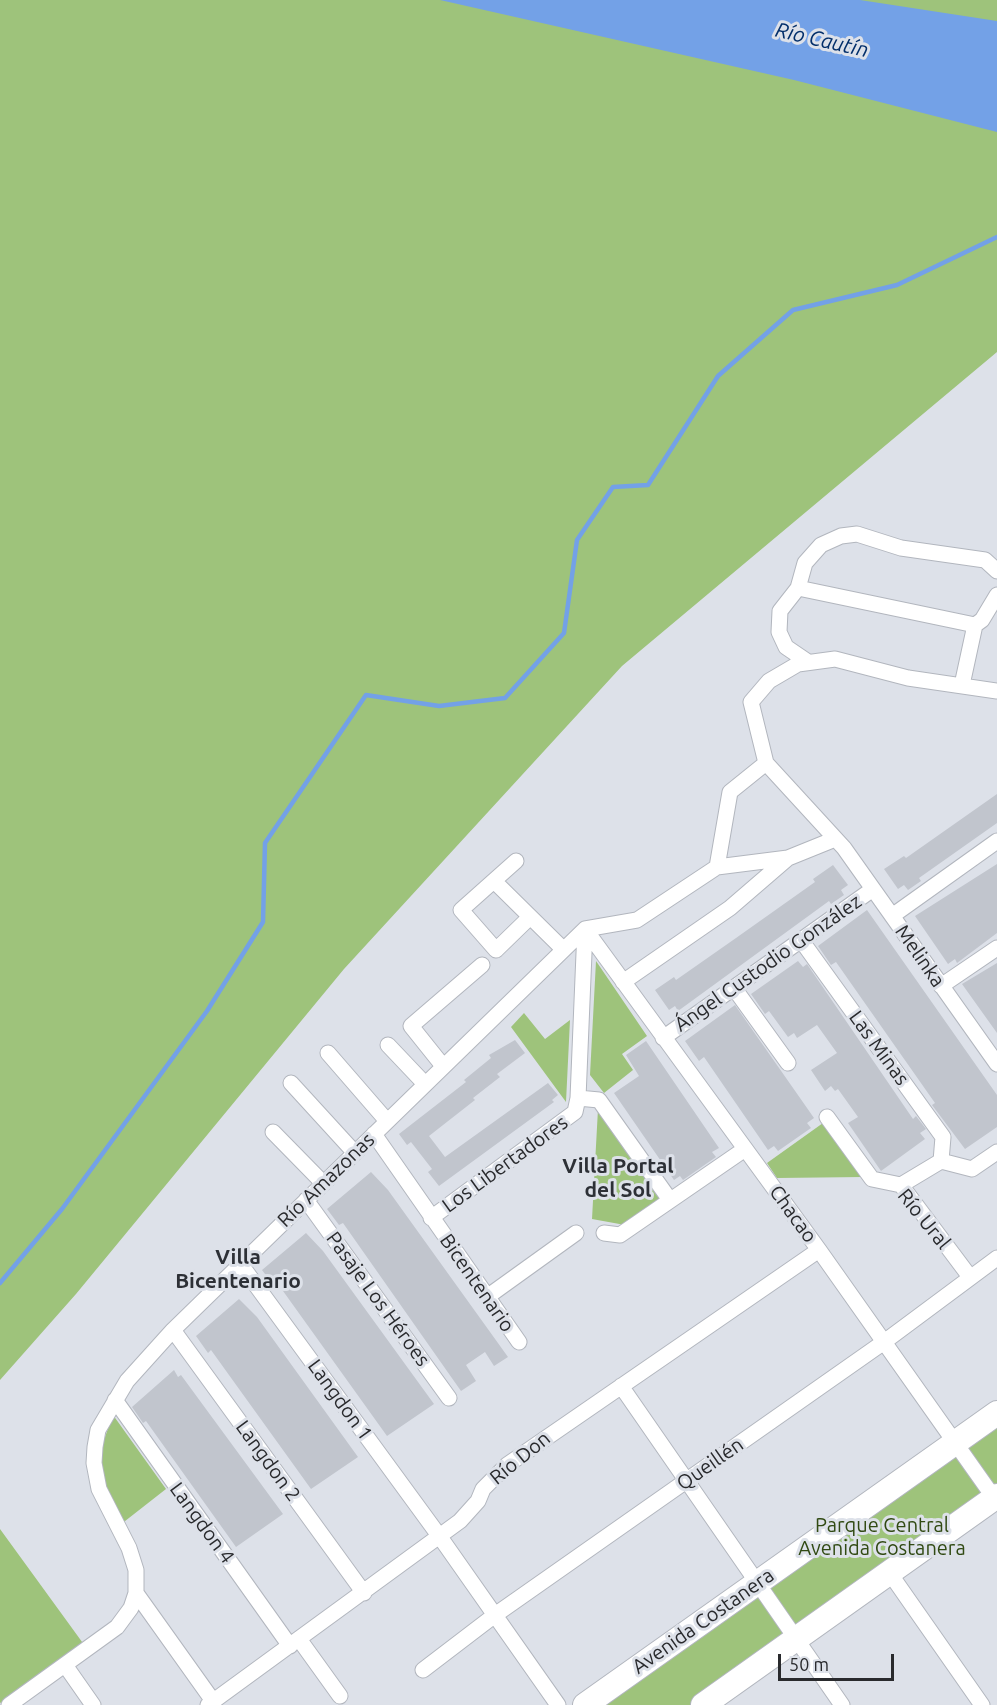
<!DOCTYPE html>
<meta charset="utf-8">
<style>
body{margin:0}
#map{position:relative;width:997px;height:1705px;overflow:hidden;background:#dde1e9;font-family:Ubuntu,sans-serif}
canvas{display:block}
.scale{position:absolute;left:778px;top:1654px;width:116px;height:27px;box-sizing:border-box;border:3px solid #292a2d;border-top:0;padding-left:8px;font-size:18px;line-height:21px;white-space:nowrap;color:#292a2d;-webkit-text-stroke:4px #dde1e9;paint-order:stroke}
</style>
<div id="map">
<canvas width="997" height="1705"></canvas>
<div class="scale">50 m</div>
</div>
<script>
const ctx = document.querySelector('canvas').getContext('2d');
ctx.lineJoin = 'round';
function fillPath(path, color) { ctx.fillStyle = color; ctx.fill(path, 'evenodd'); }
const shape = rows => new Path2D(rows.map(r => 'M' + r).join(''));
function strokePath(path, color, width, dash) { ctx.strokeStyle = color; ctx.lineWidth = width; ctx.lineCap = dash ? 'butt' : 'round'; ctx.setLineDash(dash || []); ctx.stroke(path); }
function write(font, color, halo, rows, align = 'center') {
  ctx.font = font + ' Ubuntu,sans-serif'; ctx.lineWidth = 6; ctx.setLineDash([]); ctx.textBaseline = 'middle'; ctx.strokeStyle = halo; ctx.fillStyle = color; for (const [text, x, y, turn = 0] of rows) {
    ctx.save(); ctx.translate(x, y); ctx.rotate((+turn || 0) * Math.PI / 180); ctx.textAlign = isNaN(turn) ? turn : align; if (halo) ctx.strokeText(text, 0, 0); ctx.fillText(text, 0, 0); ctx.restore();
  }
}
fillPath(shape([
 [0,0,997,0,997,352,622,666,344,969,76,1294,0,1380],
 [596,961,647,1036,622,1054,633,1070,604,1093,590,1075],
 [524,1013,545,1039,570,1020,566,1102,511,1027],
 [598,1109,661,1196,658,1203,625,1225,592,1219],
 [823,1123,863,1177,777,1178,767,1163],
 [113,1415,166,1489,120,1525,113,1515,100,1467,101,1448],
 [997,1417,997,1493,698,1705,591,1705],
 [0,1529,85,1646,0,1703]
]), '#9ec37b');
fillPath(shape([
 [440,0,860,0,997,21,997,132,794,80]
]), '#73a1e7');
strokePath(shape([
 [0,1283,62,1209,207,1011,263,922,265,843,366,695,439,706,505,698,564,633,577,540,613,487,648,485,718,376,793,310,897,285,997,237]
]), '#73a1e7', 4.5);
fillPath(shape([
 [997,794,997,823,919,878,921,881,908,890,904,885,898,889,884,869,904,856,906,858],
 [997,864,997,933,957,963,955,959,948,964,915,916],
 [833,865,848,885,841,890,844,895,831,904,829,901,678,1011,675,1006,669,1010,655,990,674,977,676,980,736,938,815,882,813,879],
 [867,910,997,1095,997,1127,965,1149,932,1105,935,1103,836,962,831,965,818,946],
 [798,961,803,967,807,964,913,1119,916,1116,926,1129,920,1133,925,1139,881,1171,848,1123,858,1117,838,1089,835,1091,831,1086,825,1091,811,1070,837,1053,817,1025,797,1038,794,1033,788,1037,769,1011,765,1014,751,994],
 [997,963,997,1033,962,984],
 [735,1005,814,1118,807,1123,811,1128,778,1151,774,1146,768,1150,704,1057,699,1061,685,1041],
 [515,1040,525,1053,497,1074,500,1077,473,1098,475,1100,429,1136,445,1157,548,1083,558,1095,552,1100,554,1102,439,1186,428,1172,432,1169,411,1142,407,1145,399,1134,466,1082,464,1080,491,1058,489,1055],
 [646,1041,719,1148,712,1152,716,1157,683,1180,680,1176,674,1180,614,1093,639,1076,626,1055],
 [371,1172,388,1190,508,1357,494,1366,485,1352,466,1365,476,1381,461,1391,343,1223,339,1225,327,1209],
 [306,1233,323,1251,434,1404,387,1436,278,1284,274,1286,262,1270],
 [239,1299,257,1317,358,1457,311,1489,211,1350,208,1353,196,1336],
 [174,1370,178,1377,181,1375,283,1514,236,1547,146,1421,143,1423,132,1407]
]), '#c1c5cd');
const street = shape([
 [798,588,975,625],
 [808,662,786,647,779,632,780,611,798,588,805,563,821,545,841,536,857,534,901,548,985,560,997,571],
 [962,685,975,625,982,620,997,595],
 [997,691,908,678,835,659,798,664,769,681,751,702,766,763,844,848,997,1064],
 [516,861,461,910,496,950,530,917],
 [717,867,730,792,766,763],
 [494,881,563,949],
 [892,916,997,841],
 [585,929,819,1250,997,1502],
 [801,940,943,1137,941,1161],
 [623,982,730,908,788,858],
 [941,986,997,948],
 [734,988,788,1063],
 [663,1038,873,889],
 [388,1045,425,1084],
 [328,1053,387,1121],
 [443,1066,411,1026,482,965],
 [291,1083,355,1153],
 [578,1098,599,1100,670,1200],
 [827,1117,872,1179,901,1185,970,1277],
 [273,1132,323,1183],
 [374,1134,519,1342],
 [901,1185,941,1161,972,1169,997,1152],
 [306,1200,449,1398],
 [431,1218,575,1112,578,1098,585,929],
 [604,1233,620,1235,745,1149],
 [239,1262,440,1537,558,1705],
 [487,1297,576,1233],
 [173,1330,364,1593],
 [621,1386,842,1705],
 [115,1400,290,1646],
 [889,1572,982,1705],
 [136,1593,213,1701],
 [299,1639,340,1696],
 [65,1665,93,1705],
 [423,1670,495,1615,884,1342,997,1258],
 [9,1705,117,1627,131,1608,136,1593,136,1570,129,1548,99,1489,94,1463,95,1447,98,1430,127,1381,173,1330,585,929,637,920,717,867,788,858,835,839],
 [208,1705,460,1521,478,1501,483,1489,507,1465,819,1250]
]);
const primary = shape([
 [585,1705,997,1413],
 [703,1705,997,1496]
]);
strokePath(street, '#b2b6be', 17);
strokePath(primary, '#b2b6be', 26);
strokePath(street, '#fff', 15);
strokePath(primary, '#fff', 24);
write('20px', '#292a2d', '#dde1e9', [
 ["Melinka",920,956,55],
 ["Ángel Custodio González",768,963,-35],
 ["Las Minas",879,1048,54],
 ["Los Libertadores",505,1164,-36],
 ["Río Amazonas",326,1180,-44],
 ["Chacao",793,1214,54],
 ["Río Ural",924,1219,51],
 ["Bicentenario",477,1283,55],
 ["Pasaje Los Héroes",378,1299,54],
 ["Langdon 1",340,1400,54],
 ["Río Don",520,1458,-39],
 ["Langdon 2",268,1461,54],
 ["Queillén",710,1464,-35],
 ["Langdon 4",202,1523,54],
 ["Avenida Costanera",703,1621,-35]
]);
write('20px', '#314a13', '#dde1e9', [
 ["Parque Central",882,1525],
 ["Avenida Costanera",882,1548]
]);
write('italic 21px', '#032f6b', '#dde1e9', [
 ["Río Cautín",822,40,13]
]);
write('bold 21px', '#2d3036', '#dde1e9', [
 ["Villa Portal",618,1166],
 ["del Sol",618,1190],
 ["Villa",238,1257],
 ["Bicentenario",238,1281]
]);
</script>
